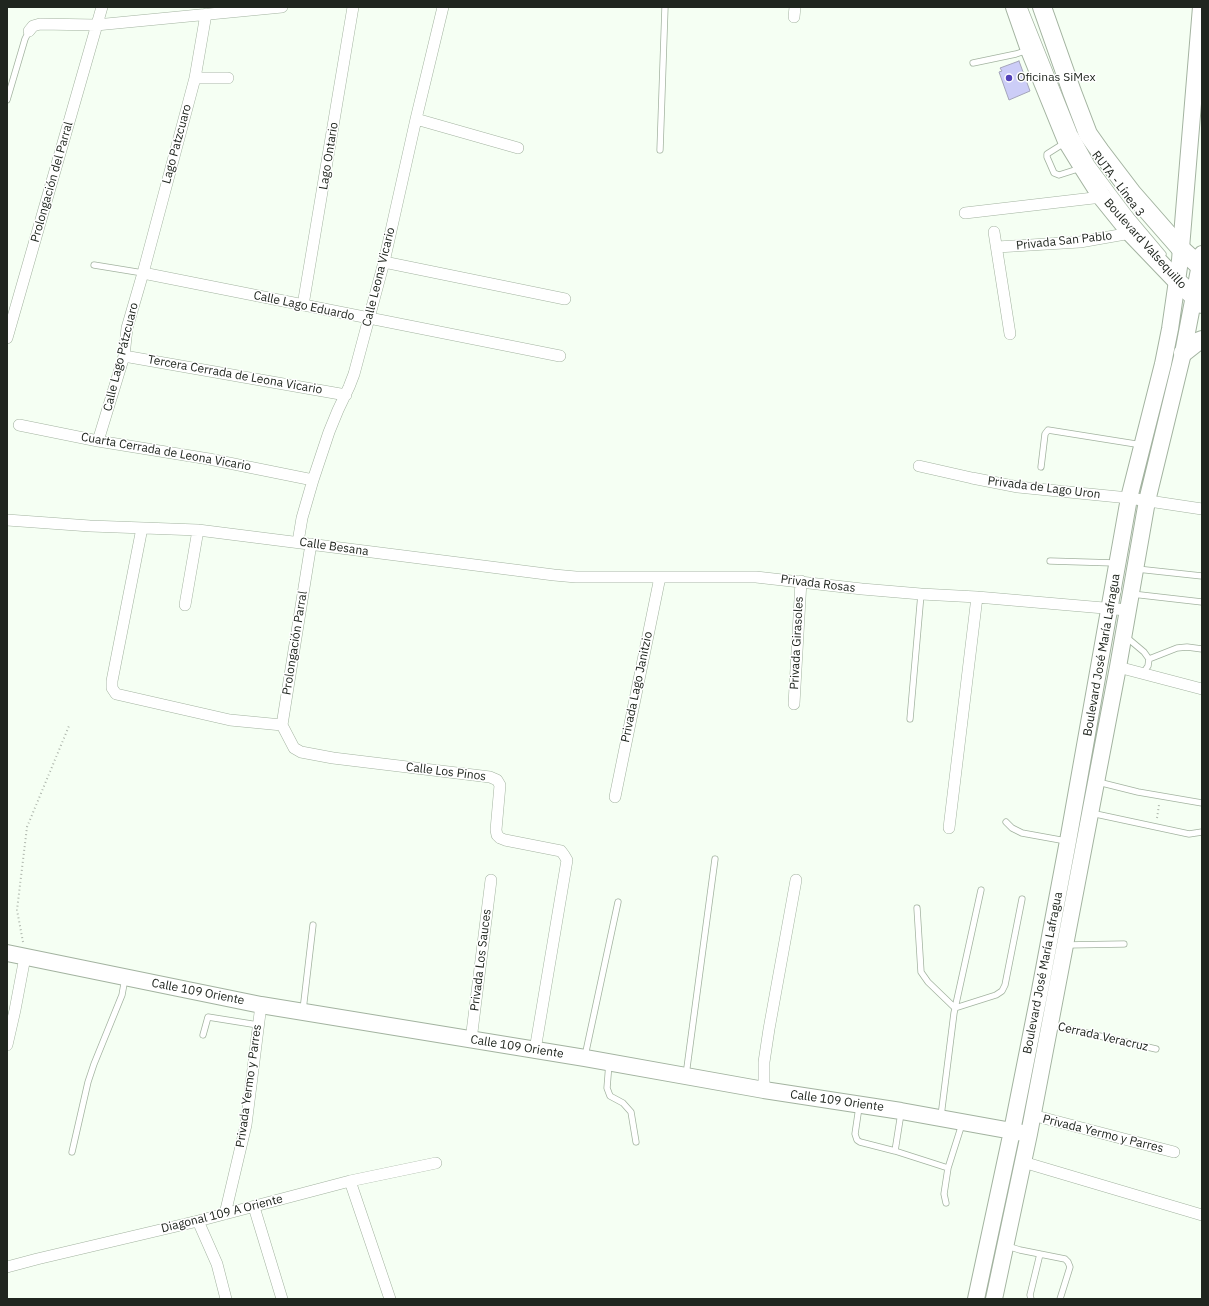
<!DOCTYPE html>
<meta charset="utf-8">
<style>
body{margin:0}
#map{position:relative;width:1209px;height:1306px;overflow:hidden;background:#f5fff3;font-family:"IBM Plex Sans",sans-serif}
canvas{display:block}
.frame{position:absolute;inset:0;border:8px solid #20261f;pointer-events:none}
</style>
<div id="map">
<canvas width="1209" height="1306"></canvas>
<div class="frame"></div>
</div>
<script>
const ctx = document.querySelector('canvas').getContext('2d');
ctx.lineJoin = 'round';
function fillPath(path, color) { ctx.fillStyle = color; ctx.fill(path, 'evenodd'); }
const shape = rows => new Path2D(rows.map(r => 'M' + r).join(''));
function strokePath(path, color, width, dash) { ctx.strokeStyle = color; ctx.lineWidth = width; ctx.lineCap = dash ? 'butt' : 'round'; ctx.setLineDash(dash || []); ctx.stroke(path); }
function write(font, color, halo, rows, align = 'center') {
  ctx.font = font + ' "IBM Plex Sans",sans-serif'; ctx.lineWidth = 3; ctx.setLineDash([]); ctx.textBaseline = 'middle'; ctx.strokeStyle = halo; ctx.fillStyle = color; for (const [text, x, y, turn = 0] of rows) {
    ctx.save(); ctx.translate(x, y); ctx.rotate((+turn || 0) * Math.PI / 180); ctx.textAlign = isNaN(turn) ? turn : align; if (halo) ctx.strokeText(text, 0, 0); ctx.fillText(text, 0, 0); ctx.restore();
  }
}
const building = shape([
 [1019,61,1030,91,1009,100,999,72,1002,71,1000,68,1019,61]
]);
fillPath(building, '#cccdf7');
strokePath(building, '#a4a5ba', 1);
const lane = shape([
 [1024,7,1074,132,1092,164,1115,195,1131,216,1163,254],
 [973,63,1016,54,1028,50],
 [7,100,25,39,29,31],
 [1066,142,1047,154,1047,157,1054,173,1059,175,1081,168],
 [660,150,665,7],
 [94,265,143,273],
 [1041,467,1045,434,1048,430,1142,445],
 [1050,561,1115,563],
 [1137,569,1202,576],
 [1132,594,1202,602],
 [1125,636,1144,652,1149,659,1148,666,1143,673],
 [1149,659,1177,648,1187,647,1202,649],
 [910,719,921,594],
 [1098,782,1138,792,1202,803],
 [1091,813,1189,834,1202,832],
 [1006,822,1012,828,1022,833,1066,841],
 [917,908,921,972,928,982,955,1008,996,995,1002,991,1005,985,1022,899],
 [1066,945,1124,944],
 [303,1010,313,925],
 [1052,1025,1156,1049],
 [203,1035,208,1017,258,1025],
 [585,1056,618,902],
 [609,1063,607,1088,610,1096,623,1103,631,1112,636,1142],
 [686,1075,715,859],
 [859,1107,855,1134,857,1140,860,1142,895,1151],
 [901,1113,895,1151,948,1168],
 [941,1116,954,1013,981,890],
 [72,1152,88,1082,94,1064,122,995,125,978],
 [946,1203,944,1194,948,1168,962,1124],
 [1007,1246,1020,1250,1065,1259,1068,1262,1070,1267,1060,1299],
 [1031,1299,1030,1295,1040,1254]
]);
const street = shape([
 [794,17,795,7],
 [29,31,33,26,40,24,96,25,282,7],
 [195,78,228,78],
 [416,119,518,148],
 [965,213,1102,197],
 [994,232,1010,334],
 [997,247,1080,242,1131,233],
 [384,262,565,299],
 [143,273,560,356],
 [303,305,353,7],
 [7,338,102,7],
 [124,356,346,395],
 [19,425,98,441,209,459,313,480],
 [98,441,124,356,127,328,143,273,195,78,206,14],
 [919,466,972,478,1018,487,1129,498,1202,509],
 [7,520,90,526,198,530,554,575,576,577,756,577,862,589,921,594,977,597,1127,610],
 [142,528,112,681,112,688,116,694,230,720,282,725],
 [298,542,302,518,313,480,329,432,338,410,349,387,354,374,384,262,416,119,443,7],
 [311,544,282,725,294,748,301,752,333,758,490,777,497,780,500,785,496,830,497,835,500,838,505,840,561,851,564,855,567,860,535,1050],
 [185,605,198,530],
 [1118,667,1202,689],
 [794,704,801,581],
 [615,797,660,577],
 [949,828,977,597],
 [471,1040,491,880],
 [7,1045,15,1010,25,957],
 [764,1090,764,1062,769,1029,796,880],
 [1032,1115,1174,1152],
 [1023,1162,1202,1215],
 [350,1181,390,1299],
 [254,1207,282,1299],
 [225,1214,246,1125,261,1005],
 [198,1221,217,1264,226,1299],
 [7,1267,37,1259,198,1221,350,1181,436,1163]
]);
const secondary = shape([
 [7,953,261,1005,585,1058,764,1090,901,1111,1023,1133],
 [976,1299,1012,1131,1040,990,1068,841,1129,498,1163,364,1170,329,1180,260,1201,7],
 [994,1299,1029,1134,1118,667,1147,501,1183,353,1202,254]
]);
const primary = shape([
 [1015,7,1030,50,1067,141,1083,167,1102,197,1131,233,1178,282,1202,304],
 [1042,7,1072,92,1088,134,1100,151,1132,193,1181,249,1202,268],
 [1183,353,1197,342,1202,340]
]);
strokePath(lane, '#a3b3a0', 7);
strokePath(street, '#a3b3a0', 12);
strokePath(secondary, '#a3b3a0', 18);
strokePath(primary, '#a3b3a0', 20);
strokePath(shape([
 [1157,818,1159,805],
 [23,942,17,910,27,827,69,726]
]), '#afb7ad', 2, [1, 3]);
strokePath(lane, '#fff', 5.5);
strokePath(street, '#fff', 11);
strokePath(secondary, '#fff', 16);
strokePath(primary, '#fff', 18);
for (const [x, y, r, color] of [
 [1009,78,4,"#5241b8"]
]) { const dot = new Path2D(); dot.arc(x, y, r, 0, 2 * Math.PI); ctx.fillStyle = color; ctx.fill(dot); strokePath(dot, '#fff', 1.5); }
write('12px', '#20261f', '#fff', [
 ["Oficinas SiMex",1017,78]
], 'left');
write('12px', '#20261f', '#fff', [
 ["Lago Patzcuaro",177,144,-75],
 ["Lago Ontario",329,156,-81],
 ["Prolongación del Parral",52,182,-74],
 ["RUTA - Línea 3",1118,184,53],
 ["Privada San Pablo",1064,241,-6],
 ["Boulevard Valsequillo",1145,244,48],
 ["Calle Leona Vicario",379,277,-76],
 ["Calle Lago Eduardo",304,306,12],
 ["Calle Lago Pátzcuaro",121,357,-76],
 ["Tercera Cerrada de Leona Vicario",235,375,10],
 ["Cuarta Cerrada de Leona Vicario",166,452,10],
 ["Privada de Lago Uron",1044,488,7],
 ["Calle Besana",334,547,8],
 ["Privada Rosas",818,584,7],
 ["Prolongación Parral",295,643,-81],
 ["Privada Girasoles",797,643,-87],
 ["Boulevard José María Lafragua",1102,655,-80],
 ["Privada Lago Janitzio",637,687,-78],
 ["Calle Los Pinos",446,772,7],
 ["Privada Los Sauces",481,960,-83],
 ["Boulevard José María Lafragua",1043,973,-79],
 ["Calle 109 Oriente",198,992,11],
 ["Cerrada Veracruz",1103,1037,13],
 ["Calle 109 Oriente",517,1047,9],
 ["Privada Yermo y Parres",249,1086,-82],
 ["Calle 109 Oriente",837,1101,8],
 ["Privada Yermo y Parres",1103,1134,14],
 ["Diagonal 109 A Oriente",222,1214,-14]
]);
</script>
